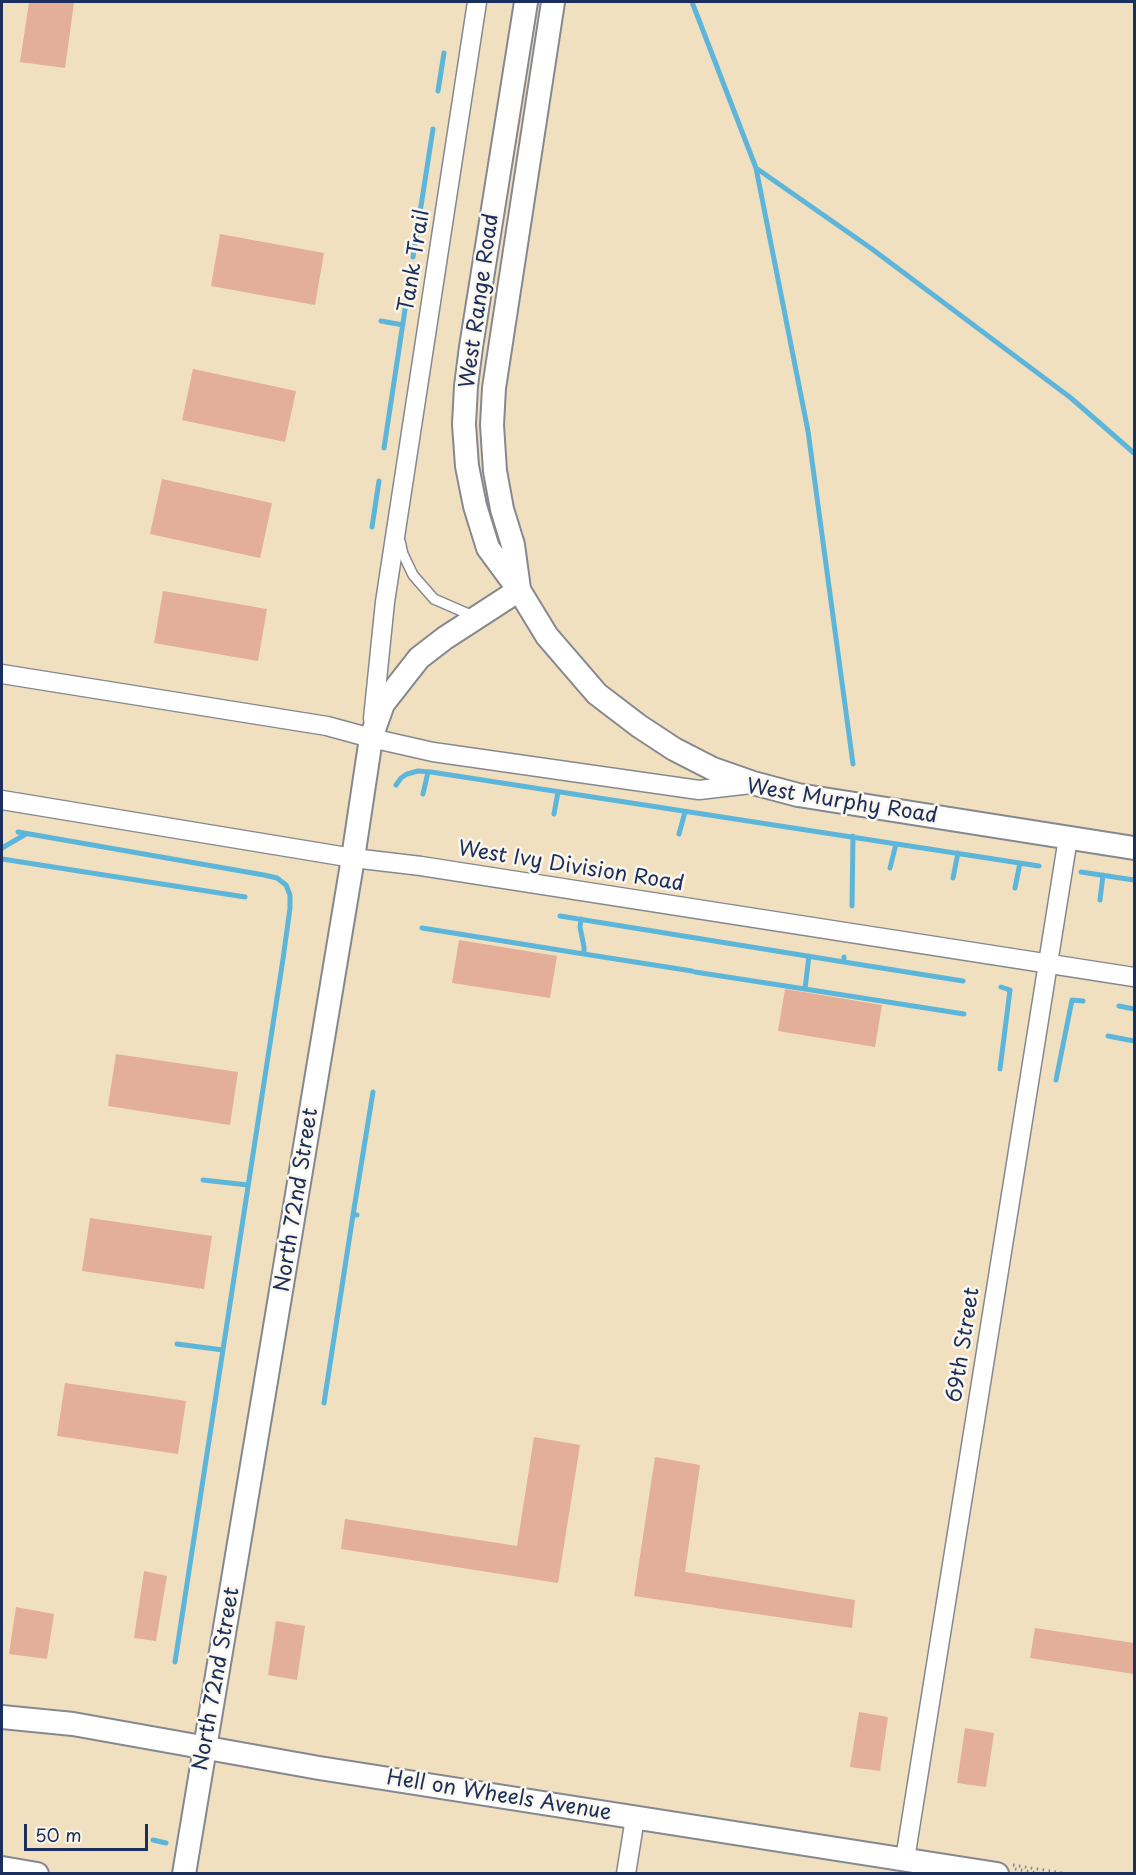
<!DOCTYPE html>
<style>
body{margin:0}
#map{position:relative;width:1136px;height:1875px;overflow:hidden;background:#f0e0c0;font-family:"Playpen Sans",sans-serif}
canvas{display:block}
.frame{position:absolute;inset:0;border:3px solid #1b2f5e;pointer-events:none}
.scale{position:absolute;left:24px;top:1824px;width:124px;height:27px;box-sizing:border-box;border:3px solid #1b2f5e;border-top:0;padding-left:8px;font-size:18px;line-height:21px;white-space:nowrap;color:#1b2f5e;-webkit-text-stroke:4px #fbf7ec;paint-order:stroke}
</style>
<div id="map">
<canvas width="1136" height="1875"></canvas>
<div class="frame"></div>
<div class="scale">50 m</div>
</div>
<script>
const ctx = document.querySelector('canvas').getContext('2d');
ctx.lineJoin = 'round';
const shape = rows => new Path2D(rows.map(r => 'M' + r).join(''));
function strokePath(path, color, width, dash) { ctx.strokeStyle = color; ctx.lineWidth = width; ctx.lineCap = dash ? 'butt' : 'round'; ctx.setLineDash(dash || []); ctx.stroke(path); }
function fillPath(path, color) { ctx.fillStyle = color; ctx.fill(path, 'evenodd'); }
function write(font, color, halo, rows, align = 'center') {
  ctx.font = font + ' "Playpen Sans",sans-serif'; ctx.lineWidth = 5; ctx.setLineDash([]); ctx.textBaseline = 'middle'; ctx.strokeStyle = halo; ctx.fillStyle = color; for (const [text, x, y, turn = 0] of rows) {
    ctx.save(); ctx.translate(x, y); ctx.rotate((+turn || 0) * Math.PI / 180); ctx.textAlign = isNaN(turn) ? turn : align; if (halo) ctx.strokeText(text, 0, 0); ctx.fillText(text, 0, 0); ctx.restore();
  }
}
strokePath(shape([
 [692,2,756,168,872,249,1071,398,1134,453],
 [438,91,444,53],
 [756,168,808,431,853,764],
 [413,257,433,129],
 [381,321,403,325],
 [384,448,406,303],
 [372,527,379,481],
 [396,785,401,778,407,774,418,771,431,772,1039,866],
 [423,794,428,772],
 [554,814,558,792],
 [18,832,264,875,277,878,286,885,290,895,290,908,283,959,175,1662],
 [679,834,685,812],
 [2,848,26,834],
 [2,859,245,897],
 [890,868,896,844],
 [1081,872,1134,880],
 [953,878,958,853],
 [1015,888,1020,863],
 [1100,900,1103,875],
 [852,906,853,836],
 [560,916,844,962],
 [422,928,584,954,584,947,580,927,581,919],
 [584,954,692,971],
 [844,957,844,962,963,981],
 [695,972,805,989,809,956],
 [805,989,964,1014],
 [1119,1006,1134,1009],
 [1108,1036,1134,1041],
 [1000,1069,1010,990,1001,987],
 [1056,1080,1072,1000,1083,1001],
 [203,1180,248,1185],
 [357,1215,353,1215,373,1092],
 [177,1344,223,1350],
 [324,1403,353,1215],
 [153,1840,166,1843]
]), '#5db6da', 5);
fillPath(shape([
 [29,2,74,3,65,68,20,62],
 [220,234,324,253,315,305,211,286],
 [193,369,296,391,285,442,182,420],
 [162,479,272,503,260,558,150,534],
 [163,591,267,609,258,661,154,643],
 [459,940,557,956,550,998,452,983],
 [785,989,882,1005,875,1047,778,1031],
 [116,1054,238,1072,230,1125,108,1106],
 [90,1218,212,1236,204,1289,82,1271],
 [65,1383,186,1401,178,1454,57,1436],
 [534,1437,580,1445,558,1583,341,1549,345,1519,517,1546],
 [655,1457,700,1465,685,1572,855,1600,852,1628,634,1596],
 [144,1571,167,1576,156,1641,134,1638],
 [16,1607,54,1614,47,1659,9,1654],
 [276,1621,305,1626,297,1680,268,1675],
 [1035,1628,1134,1643,1134,1674,1030,1658],
 [859,1712,888,1717,880,1771,850,1767],
 [965,1728,994,1733,986,1787,957,1783]
]), '#e3af98');
const service = shape([
 [400,541,403,554,413,575,434,599,473,616]
]);
const minor = shape([
 [2,674,327,726,371,738,433,752,699,790,751,784],
 [373,719,385,602,477,2],
 [2,800,353,858,421,866,1134,977],
 [905,1859,1068,838],
 [626,1874,635,1818]
]);
const tertiary = shape([
 [526,2,471,347,466,386,464,424,467,466,475,506,488,548,519,590,547,636,597,694,639,726,674,749,713,769,753,783,798,795,1134,848],
 [519,589,513,545,502,509,495,471,492,425,494,388,553,2],
 [2,1717,73,1724,319,1768,997,1874],
 [2,1868,37,1874],
 [184,1874,353,858,371,738,383,704,419,658,445,638,519,590]
]);
strokePath(service, '#86888f', 12);
strokePath(minor, '#86888f', 21);
strokePath(tertiary, '#86888f', 26);
strokePath(shape([
 [1013,1865,1068,1874],
 [1015,1869,1043,1874]
]), '#86888f', 3, [1.5, 4.5]);
strokePath(service, '#fff', 9);
strokePath(minor, '#fff', 18);
strokePath(tertiary, '#fff', 22);
write('21px', '#1b2f5e', '#fbf7ec', [
 ["Tank Trail",415,261,-81],
 ["West Range Road",480,301,-82],
 ["West Murphy Road",842,802,9],
 ["West Ivy Division Road",571,867,9],
 ["North 72nd Street",297,1200,-81],
 ["69th Street",964,1345,-81],
 ["North 72nd Street",217,1679,-80],
 ["Hell on Wheels Avenue",499,1796,9]
]);
</script>
